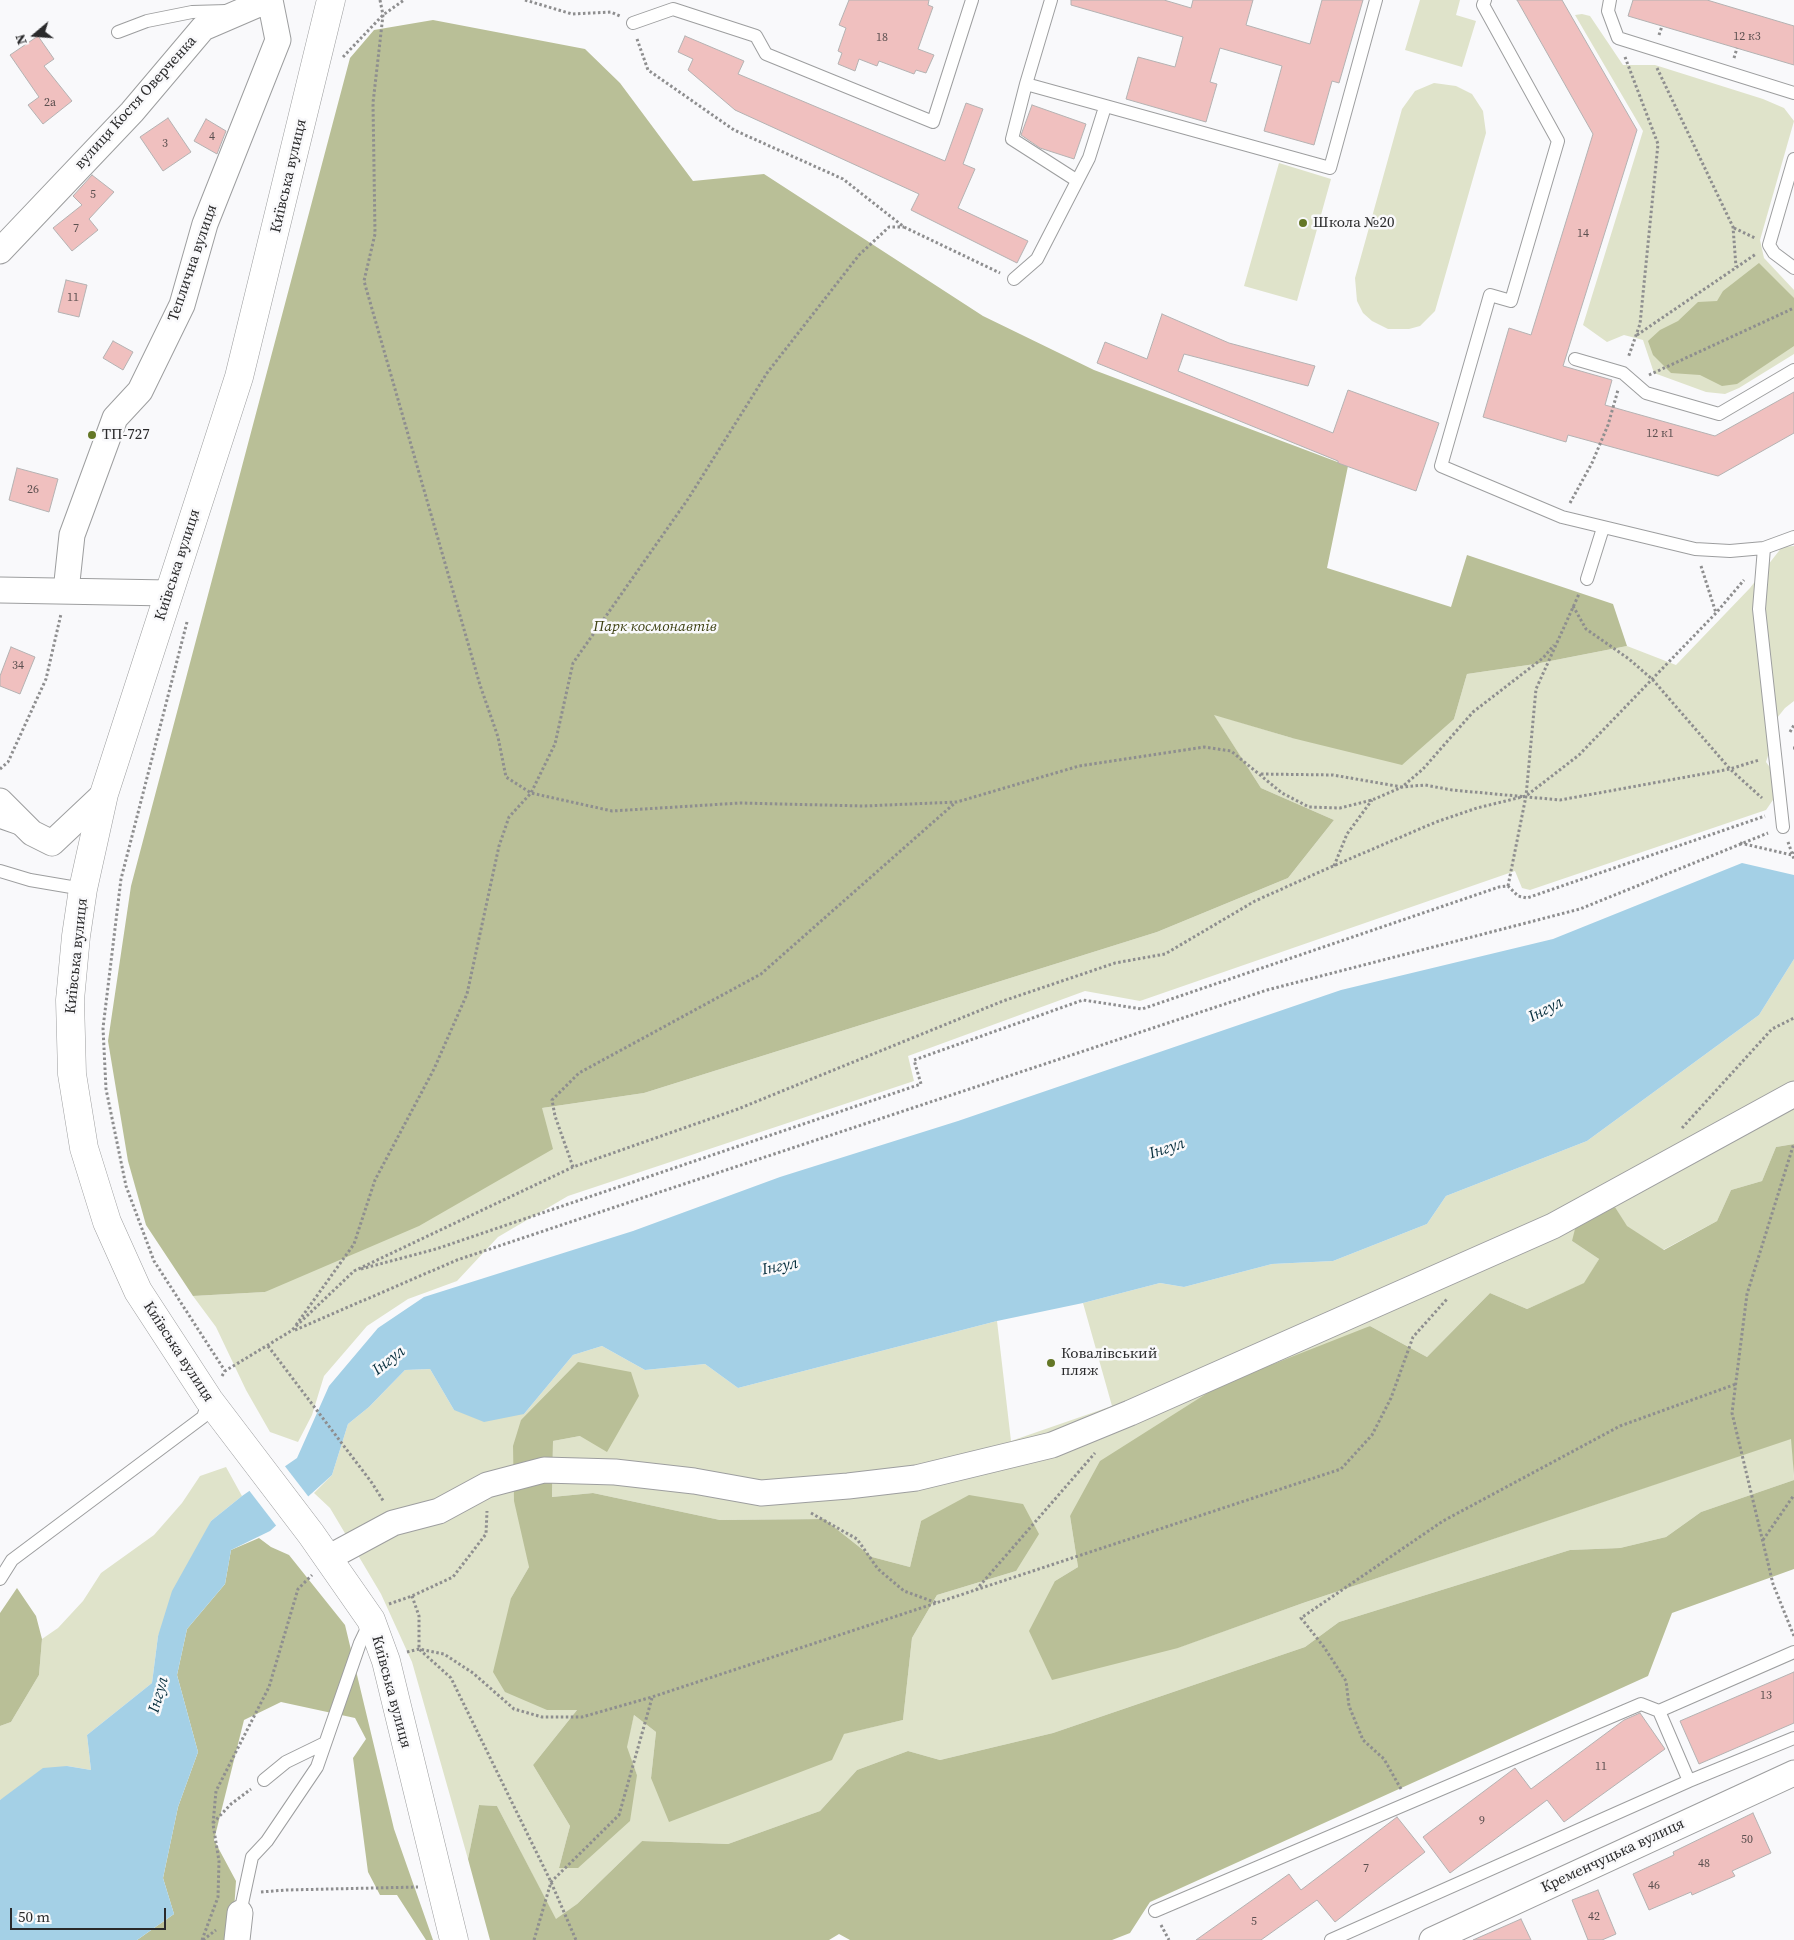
<!DOCTYPE html>
<meta charset="utf-8">
<style>
body{margin:0}
#map{position:relative;width:1794px;height:1940px;overflow:hidden;background:#f9f9fb;font-family:"Source Serif 4",serif}
canvas{display:block}
.north{position:absolute;left:10px;top:10px;width:50px;height:50px;-webkit-text-stroke:4px #f9f9fb;paint-order:stroke;rotate:252deg;font-size:14px;font-weight:700;line-height:20px;text-align:center;color:#2a2a2b}
.north::after{content:'';display:block;margin:auto;width:18px;height:22px;background:#2a2a2b;clip-path:polygon(50% 0,100% 100%,50% 72%,0 100%)}
.scale{position:absolute;left:10px;top:1908px;width:156px;height:22px;box-sizing:border-box;border:2px solid #2a2a2b;border-top:0;padding-left:6px;font-size:15px;line-height:18px;white-space:nowrap;color:#2a2a2b;-webkit-text-stroke:4px #f9f9fb;paint-order:stroke}
</style>
<div id="map">
<canvas width="1794" height="1940"></canvas>
<div class="north">N</div>
<div class="scale">50 m</div>
</div>
<script>
const ctx = document.querySelector('canvas').getContext('2d');
ctx.lineJoin = 'round';
function fillPath(path, color) { ctx.fillStyle = color; ctx.fill(path, 'evenodd'); }
const shape = rows => new Path2D(rows.map(r => 'M' + r).join(''));
function strokePath(path, color, width, dash) { ctx.strokeStyle = color; ctx.lineWidth = width; ctx.lineCap = dash ? 'butt' : 'round'; ctx.setLineDash(dash || []); ctx.stroke(path); }
function write(font, color, halo, rows, align = 'center') {
  ctx.font = font + ' "Source Serif 4",serif'; ctx.lineWidth = 5; ctx.setLineDash([]); ctx.textBaseline = 'middle'; ctx.strokeStyle = halo; ctx.fillStyle = color; for (const [text, x, y, turn = 0] of rows) {
    ctx.save(); ctx.translate(x, y); ctx.rotate((+turn || 0) * Math.PI / 180); ctx.textAlign = isNaN(turn) ? turn : align; if (halo) ctx.strokeText(text, 0, 0); ctx.fillText(text, 0, 0); ctx.restore();
  }
}
fillPath(shape([
 [1420,0,1460,0,1456,15,1476,21,1462,67,1405,50],
 [1582,14,1590,16,1623,65,1655,65,1763,99,1784,108,1794,121,1760,240,1764,258,1794,290,1794,354,1739,388,1725,394,1706,392,1654,373,1643,340,1624,335,1607,342,1583,325,1643,131,1575,15],
 [1434,83,1456,86,1472,94,1483,111,1486,133,1435,311,1420,326,1409,329,1388,329,1372,321,1363,313,1357,301,1355,278,1402,109,1415,91],
 [1279,163,1331,179,1297,301,1244,286],
 [1794,546,1794,701,1785,708,1769,728,1771,746,1766,762,1774,773,1775,797,1766,810,1530,890,1522,888,1515,871,1140,1001,1085,991,908,1056,914,1081,568,1196,498,1237,457,1281,408,1299,367,1326,324,1376,312,1415,298,1442,270,1432,246,1390,216,1327,193,1296,265,1292,542,1108,644,1093,1157,932,1288,878,1334,820,1261,788,1213,714,1292,738,1454,719,1467,674,1535,664,1627,646,1676,665,1750,588,1782,547],
 [1794,959,1794,1144,1776,1147,1762,1181,1731,1190,1717,1221,1663,1250,1626,1226,1615,1207,1572,1241,1599,1259,1585,1283,1527,1309,1490,1293,1427,1357,1370,1326,1070,1516,1078,1567,1055,1581,1177,1648,1303,1603,1792,1438,1794,1480,1701,1512,1666,1537,1620,1548,1570,1550,1339,1622,1305,1647,1053,1733,940,1760,908,1751,857,1770,820,1811,728,1844,642,1841,577,1904,556,1920,497,1806,479,1805,468,1859,412,1662,381,1594,330,1508,314,1493,332,1475,348,1424,369,1407,405,1370,430,1369,454,1410,524,1414,573,1355,602,1346,645,1370,705,1364,738,1388,997,1321,1011,1441,1112,1406,1083,1303,1160,1283,1184,1287,1272,1264,1333,1261,1427,1224,1446,1196,1587,1141,1759,1015],
 [639,1396,580,1436,553,1441,552,1497,593,1493,720,1520,824,1519,872,1557,910,1567,921,1521,1016,1571,937,1595,912,1638,903,1720,651,1778,656,1732,634,1715,626,1747,637,1775,559,1868,570,1826,533,1765,577,1710,547,1710,511,1598,529,1567,521,1420],
 [226,1467,242,1496,211,1521,158,1636,152,1683,87,1735,91,1770,67,1766,0,1800,0,1726,11,1722,39,1675,42,1639,58,1628,83,1601,101,1573,154,1535,182,1503,200,1476]
]), '#dfe3ca');
fillPath(shape([
 [433,20,585,49,620,83,693,181,764,174,983,316,1094,370,1348,466,1327,568,1451,607,1467,555,1613,604,1627,646,1535,664,1467,674,1454,719,1402,765,1292,738,1214,715,1261,788,1334,820,1288,878,1157,932,644,1093,542,1108,553,1149,419,1226,265,1292,193,1296,146,1225,128,1161,108,1041,131,886,350,58,374,30],
 [1759,263,1794,298,1794,346,1737,384,1722,386,1700,375,1671,373,1653,355,1648,341,1660,330,1678,321,1698,302,1717,301,1723,291],
 [1794,1144,1794,1476,1791,1439,1303,1603,1178,1648,1052,1680,1029,1631,1055,1581,1078,1567,1070,1516,1100,1461,1220,1385,1370,1326,1427,1357,1490,1293,1527,1309,1584,1283,1599,1259,1572,1241,1576,1225,1615,1207,1627,1226,1664,1250,1717,1221,1731,1190,1762,1181,1776,1147],
 [578,1362,631,1372,639,1396,607,1452,580,1436,553,1441,552,1497,593,1493,720,1520,824,1519,872,1557,910,1567,921,1521,969,1495,1023,1504,1039,1534,1016,1571,937,1595,912,1638,903,1720,844,1734,832,1760,669,1822,651,1778,656,1732,634,1715,627,1747,637,1775,630,1821,578,1868,559,1868,570,1826,533,1765,577,1710,547,1710,505,1692,493,1672,511,1598,529,1567,514,1501,513,1446,521,1420],
 [1794,1480,1794,1569,1672,1613,1648,1676,1150,1902,1130,1933,1112,1940,850,1940,839,1934,829,1940,490,1940,468,1859,479,1805,497,1806,556,1919,577,1904,642,1841,728,1844,820,1811,857,1770,908,1751,940,1760,1053,1733,1305,1647,1339,1622,1570,1550,1620,1548,1666,1537,1701,1512],
 [259,1538,271,1547,289,1555,345,1625,394,1829,433,1940,426,1940,397,1895,380,1895,368,1872,353,1758,366,1739,355,1718,281,1702,244,1720,214,1840,236,1881,232,1940,137,1940,174,1914,163,1878,178,1807,198,1752,177,1675,187,1629,225,1584,231,1550],
 [17,1588,36,1616,42,1639,39,1675,11,1722,0,1726,0,1613]
]), '#b9bf97');
fillPath(shape([
 [1742,863,1794,875,1794,959,1759,1015,1587,1141,1446,1196,1427,1224,1333,1261,1272,1264,1184,1287,1160,1283,1083,1303,997,1321,738,1388,705,1364,645,1370,602,1346,573,1355,524,1414,484,1422,454,1410,430,1369,405,1370,369,1407,348,1424,332,1475,270,1531,231,1550,225,1584,187,1629,177,1675,198,1752,178,1807,163,1878,174,1914,137,1940,0,1940,0,1800,43,1768,67,1766,91,1770,87,1735,152,1683,158,1636,172,1591,211,1521,242,1496,297,1458,329,1386,378,1328,424,1297,633,1231,780,1177,958,1121,1341,990,1553,939]
]), '#a4d0e6');
fillPath(shape([
 [284,1465,311,1500,278,1528,248,1489]
]), '#f9f9fb');
const building = shape([
 [849,0,929,0,928,5,933,7,918,49,934,55,926,73,916,70,914,74,879,61,877,66,859,59,855,71,838,64,842,53,838,51,846,28,839,25,849,0],
 [1071,0,1164,0,1191,8,1193,0,1253,0,1246,25,1310,44,1322,0,1363,0,1339,83,1332,81,1314,145,1264,131,1282,66,1220,48,1210,82,1217,84,1206,122,1126,99,1138,57,1175,67,1183,37,1071,5,1071,0],
 [1517,0,1562,0,1637,130,1563,366,1612,380,1605,405,1715,436,1794,392,1794,433,1718,476,1568,435,1566,442,1483,417,1509,328,1531,335,1593,134,1517,0],
 [1633,0,1707,0,1794,26,1794,65,1628,16,1633,0],
 [38,36,54,59,44,66,72,101,43,124,28,105,39,97,10,55,38,36],
 [685,36,744,61,738,74,945,161,966,103,983,109,963,164,975,169,958,208,1028,241,1017,263,911,210,919,194,735,110,688,70,693,59,678,52,685,36],
 [1032,105,1086,124,1074,159,1040,148,1021,135,1032,105],
 [168,118,191,152,163,171,140,137,168,118],
 [206,119,226,131,217,154,194,141,206,119],
 [92,175,114,192,89,219,98,230,72,251,53,228,82,205,73,196,92,175],
 [66,280,87,285,79,317,58,312,66,280],
 [1162,314,1229,343,1315,366,1308,386,1184,354,1178,371,1333,433,1348,390,1439,423,1416,491,1338,463,1338,461,1097,363,1105,342,1147,359,1162,314],
 [113,341,133,352,123,370,103,358,113,341],
 [17,468,58,479,49,512,9,500,17,468],
 [11,647,35,657,20,694,0,686,0,676,11,647],
 [1794,1672,1794,1723,1699,1764,1680,1721,1794,1672],
 [1640,1713,1665,1749,1564,1822,1547,1800,1450,1873,1423,1837,1515,1768,1531,1789,1624,1720,1640,1713],
 [1753,1813,1771,1853,1732,1871,1735,1876,1692,1895,1691,1892,1649,1910,1633,1874,1674,1855,1673,1852,1753,1813],
 [1397,1817,1425,1852,1335,1922,1317,1900,1261,1940,1196,1940,1289,1874,1301,1890,1397,1817],
 [1598,1890,1616,1934,1602,1940,1588,1940,1572,1900,1598,1890],
 [1521,1919,1531,1940,1473,1940,1521,1919]
]);
fillPath(building, '#f0c0bf');
strokePath(building, '#b4b2b2', 1);
const service = shape([
 [1051,0,1026,84,1330,168,1376,0],
 [1485,0,1483,5,1558,141,1511,301,1490,295,1441,466,1562,517,1695,549,1730,551,1764,548,1794,537],
 [1610,0,1608,11,1618,38,1794,93],
 [633,23,673,9,756,36,766,54,933,122,972,0],
 [118,32,147,21,192,12,227,11],
 [1026,84,1012,139,1076,180],
 [1794,159,1769,245,1774,253,1794,268],
 [1014,279,1037,259,1089,158,1105,107],
 [1575,359,1623,373,1646,393,1719,414,1794,370],
 [1764,548,1759,609,1783,827],
 [1587,579,1603,528],
 [0,822,20,829],
 [0,871,30,880,83,889],
 [0,1579,12,1560,203,1417,209,1400],
 [1659,1711,1794,1652],
 [264,1780,286,1762,325,1743],
 [1155,1911,1641,1704,1659,1711,1689,1781],
 [240,1913,252,1857,267,1841,317,1767,360,1643,370,1622],
 [1331,1940,1689,1781,1794,1738]
]);
const minor = shape([
 [0,251,132,112,203,28,268,0],
 [0,590,169,593],
 [66,591,72,535,115,418,140,391,182,305,205,224,278,40,270,0],
 [0,801,32,833,52,843,104,794],
 [328,1558,393,1523,439,1511,487,1485,544,1470,615,1472,694,1481,761,1493,848,1486,916,1478,1052,1445,1130,1413,1553,1226,1794,1094],
 [237,1940,240,1913],
 [1432,1940,1794,1773]
]);
const tertiary = shape([
 [331,0,239,377,104,794,83,889,76,936,70,1000,72,1074,84,1148,107,1222,138,1291,209,1400,311,1534,371,1620,386,1661,454,1940]
]);
strokePath(service, '#9d9e9f', 14);
strokePath(minor, '#9d9e9f', 27);
strokePath(tertiary, '#9d9e9f', 29);
strokePath(shape([
 [380,0,383,15,373,103,375,234,364,281,480,685,498,737,506,777,531,793,612,811,740,803,864,806,957,802,1079,766,1204,747,1231,751,1282,793,1309,807,1340,808,1372,800,1402,787,1425,785,1452,790,1560,800,1730,769,1759,760],
 [525,0,572,14,611,12,620,16],
 [1659,35,1662,26],
 [637,39,648,70,734,130,843,179,904,227,1000,273],
 [343,57,383,15,404,0],
 [1625,57,1658,144,1640,324,1628,358],
 [1734,58,1737,48],
 [1657,68,1733,227,1736,267],
 [1734,228,1755,238],
 [1637,335,1756,254],
 [1649,375,1794,308],
 [1570,503,1592,463,1608,425,1618,390],
 [1701,566,1716,613],
 [1573,606,1586,629,1629,659,1653,680,1730,769,1762,798],
 [187,622,121,879,103,1028,106,1089,126,1186,154,1261,225,1371],
 [1790,732,1794,725],
 [1793,748,1794,748],
 [0,769,8,762,46,679,61,614],
 [1261,774,1333,775,1402,787,1423,769,1473,712,1543,658,1554,645],
 [1788,842,1794,859],
 [1740,843,1792,855,1794,852],
 [1334,866,1347,834,1372,800],
 [1508,886,1526,796,1536,689,1579,594],
 [1682,1128,1772,1029,1794,1018],
 [573,1167,555,1116,552,1100,579,1073,761,974,956,802],
 [361,1269,436,1249,921,1084,914,1060,1083,1000,1142,1009,1499,887,1508,886,1518,896,1527,898,1765,816],
 [296,1325,354,1244,375,1180,434,1069,467,994,499,846,509,817,531,793,555,744,573,663,688,499,767,373,859,255,889,227,904,227],
 [295,1330,457,1260,642,1198,1267,990,1580,909,1768,833],
 [268,1346,372,1483,384,1502],
 [222,1376,225,1371,291,1331,354,1271,573,1167,738,1109,1003,1001,1115,963,1165,954,1255,901,1333,866,1436,822,1477,808,1526,796,1579,755,1716,613,1744,580],
 [811,1513,857,1539,878,1569,904,1591,937,1603],
 [1763,1540,1794,1495],
 [976,1590,1095,1453],
 [412,1596,419,1616,419,1649,451,1678,551,1882,576,1940],
 [389,1604,412,1596,453,1577,486,1534,487,1511],
 [1794,1636,1773,1584,1732,1413,1747,1294,1794,1143],
 [407,1652,419,1649,444,1654,473,1673,514,1709,542,1717,582,1717,652,1697,1341,1469,1372,1435,1391,1398,1413,1337,1447,1299],
 [1401,1789,1384,1759,1363,1740,1349,1706,1346,1681,1324,1647,1301,1618,1443,1521,1620,1426,1736,1384],
 [213,1823,231,1804,251,1789],
 [261,1892,286,1890,418,1887],
 [1161,1925,1169,1940],
 [202,1940,218,1897,219,1861,213,1824,216,1791,269,1687,298,1589,312,1575],
 [203,1940,216,1930],
 [534,1940,551,1882,619,1815,652,1698]
]), '#8e8e8f', 3, [2.5, 2.5]);
strokePath(service, '#fff', 12);
strokePath(minor, '#fff', 25);
strokePath(tertiary, '#fff', 28);
for (const [x, y, r, color] of [
 [1303,223,5,"#647726"],
 [92,435,5,"#647726"],
 [1051,1363,5,"#647726"]
]) { const dot = new Path2D(); dot.arc(x, y, r, 0, 2 * Math.PI); ctx.fillStyle = color; ctx.fill(dot); strokePath(dot, '#f9f9fb', 2); }
write('12px', '#5c5050', null, [
 ["12 к3",1747,37],
 ["18",882,38],
 ["2а",50,103],
 ["4",212,137],
 ["3",165,144],
 ["5",93,195],
 ["7",76,229],
 ["14",1583,234],
 ["11",73,298],
 ["12 к1",1660,434],
 ["26",33,490],
 ["34",18,666],
 ["13",1766,1696],
 ["11",1601,1767],
 ["9",1482,1821],
 ["50",1747,1840],
 ["48",1704,1864],
 ["7",1366,1869],
 ["46",1654,1886],
 ["42",1594,1917],
 ["5",1254,1922]
]);
write('15px', '#2a2a2b', '#f9f9fb', [
 ["вулиця Костя Оверченка",136,103,-48],
 ["Київська вулиця",289,176,-77],
 ["Теплична вулиця",193,263,-71],
 ["Київська вулиця",178,565,-72],
 ["Київська вулиця",77,956,-84],
 ["Київська вулиця",178,1352,57],
 ["Київська вулиця",391,1692,75],
 ["Кременчуцька вулиця",1613,1856,-25]
]);
write('15px', '#2a2a2b', '#f9f9fb', [
 ["Школа №20",1313,223],
 ["ТП-727",102,435],
 ["Ковалівський",1061,1354],
 ["пляж",1061,1371]
], 'left');
write('italic 15px', '#3d4112', '#f9f9fb', [
 ["Парк космонавтів",655,627]
]);
write('italic 16px', '#062e3d', '#f9f9fb', [
 ["Інгул",1546,1010,-27],
 ["Інгул",1167,1149,-18],
 ["Інгул",780,1267,-11],
 ["Інгул",389,1361,-38],
 ["Інгул",159,1695,-74]
]);
</script>
